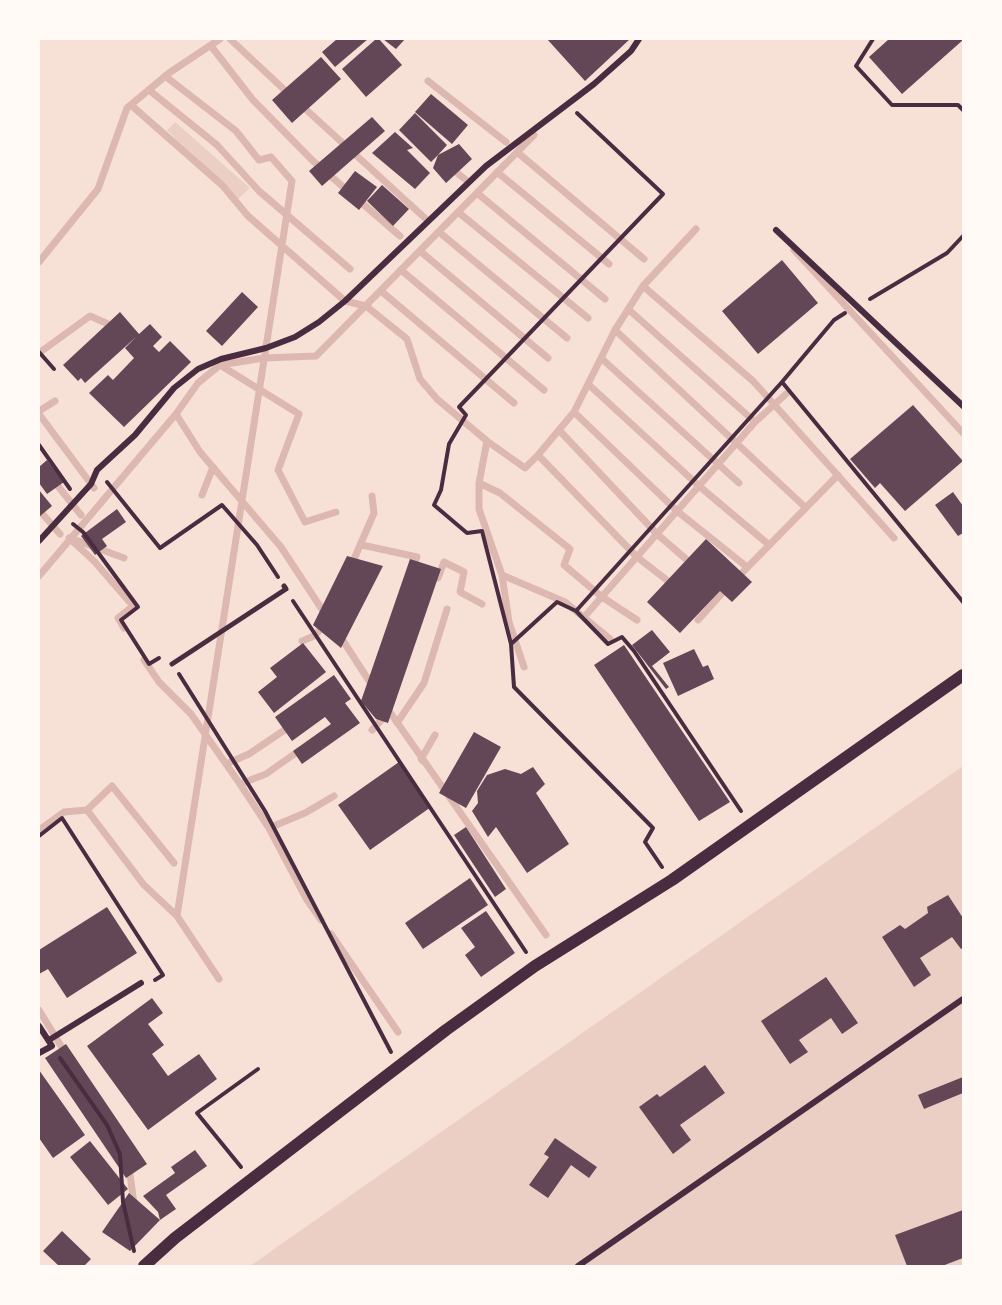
<!DOCTYPE html>
<style>
body{margin:0}
#map{position:relative;width:1002px;height:1305px;overflow:hidden;background:#f7e1d7;font-family:Figtree,sans-serif}
canvas{display:block}
.frame{position:absolute;inset:0;border:40px solid #fffaf5;pointer-events:none}
</style>
<div id="map">
<canvas width="1002" height="1305"></canvas>
<div class="frame"></div>
</div>
<script>
const ctx = document.querySelector('canvas').getContext('2d');
ctx.lineJoin = 'round';
function fillPath(path, color) { ctx.fillStyle = color; ctx.fill(path, 'evenodd'); }
const shape = rows => new Path2D(rows.map(r => 'M' + r).join(''));
function strokePath(path, color, width, dash) { ctx.strokeStyle = color; ctx.lineWidth = width; ctx.lineCap = dash ? 'butt' : 'round'; ctx.setLineDash(dash || []); ctx.stroke(path); }
fillPath(shape([
 [175,122,250,188,236,201,167,130],
 [963,766,963,1266,250,1266]
]), '#ebcfc5');
strokePath(shape([
 [230,39,291,96],
 [211,46,253,100,313,161,348,191],
 [165,76,236,131,259,160,271,157,292,181,177,916],
 [428,81,506,142],
 [149,90,217,145,259,191,350,269],
 [131,105,222,185,248,216,345,301,366,306,407,339,420,379,437,399,487,441,479,483,479,509,502,575,509,622,524,667],
 [301,105,426,219],
 [517,152,644,259],
 [451,168,466,180],
 [497,172,609,264],
 [477,193,605,299],
 [356,198,400,236],
 [458,212,588,318],
 [439,232,567,338],
 [794,250,963,433],
 [420,251,548,358],
 [39,262,98,189,127,108,169,73,220,39],
 [401,270,544,390],
 [643,286,753,381,894,538],
 [381,291,514,403],
 [628,309,755,422],
 [615,330,805,507],
 [39,353,90,316,115,327],
 [601,358,739,483],
 [220,365,299,414,278,470,305,522,336,512],
 [588,384,699,486,768,544],
 [39,411,55,401],
 [574,412,677,511,747,567],
 [39,414,94,488],
 [176,414,200,452,281,547,325,614],
 [559,430,657,534,687,560],
 [487,441,525,468,538,455,574,412,615,330,643,286,696,229],
 [538,455,637,557,668,581],
 [53,480,81,515],
 [479,483,500,493,570,549,564,565,602,597,637,620],
 [202,495,213,467],
 [39,510,60,534],
 [69,538,94,561,133,606,118,618,124,628],
 [73,539,124,558],
 [362,545,417,557,412,568],
 [351,566,374,513,372,496],
 [502,575,565,602,610,639],
 [39,576,176,414,198,383,220,365,264,358,316,356,534,135],
 [438,578,444,562,464,572,460,592,482,604],
 [737,578,838,475],
 [585,616,755,422,786,394],
 [698,620,727,588],
 [340,636,373,687],
 [302,641,314,636,326,624],
 [144,660,159,682,191,714,240,784,269,828,307,900,321,920],
 [387,708,546,935],
 [397,723,424,683,447,609],
 [372,730,387,714],
 [423,761,421,759,435,735],
 [226,764,249,754,292,725],
 [240,784,266,774,300,750],
 [87,810,112,786,174,863],
 [269,828,305,813,334,796],
 [39,830,64,812,87,810,144,885,177,916,219,979],
 [331,934,398,1032],
 [39,1010,66,1054],
 [129,1167,134,1204]
]), '#dcb8b0', 7);
fillPath(shape([
 [337,39,368,39,335,67,322,52],
 [376,39,379,39,402,65,366,97,342,69],
 [383,39,405,39,396,49],
 [547,39,630,39,585,81],
 [889,39,963,39,963,40,902,94,869,57],
 [321,57,341,79,292,123,272,100],
 [431,94,468,125,452,144,415,112],
 [415,113,447,145,438,155,459,144,472,159,446,183,433,168,438,155,431,162,399,130],
 [372,117,385,131,322,186,309,171],
 [395,132,413,148,407,150,430,173,415,189,372,153],
 [355,171,377,187,359,210,338,193],
 [382,185,409,209,393,226,367,201],
 [782,260,818,303,758,354,722,311],
 [242,292,258,307,222,346,206,331],
 [120,312,139,334,150,324,162,337,153,346,159,352,170,341,191,362,124,427,89,393,108,375,113,380,134,358,125,348,136,337,85,383,81,378,78,381,63,365],
 [913,405,963,461,905,511,880,483,875,488,850,459],
 [47,460,64,482,47,494,39,483,39,467],
 [39,490,52,506,39,517],
 [953,492,963,506,963,533,958,536,935,505],
 [117,509,126,522,102,539,107,546,95,555,81,536],
 [706,539,752,582,732,602,720,591,680,633,647,602],
 [347,556,383,566,341,648,313,625],
 [410,559,441,569,388,723,376,719,361,701],
 [652,630,670,652,652,666,669,687,666,689,632,645],
 [303,643,326,672,274,713,258,692,277,677,270,668],
 [624,645,730,802,699,821,594,665],
 [694,649,703,667,708,665,714,679,678,696,663,663],
 [334,675,351,699,345,703,360,723,302,764,293,751,331,724,325,717,292,741,275,717],
 [474,732,501,747,466,808,439,793],
 [399,762,431,807,370,850,338,805],
 [533,767,545,784,536,793,569,844,527,873,496,827,488,837,472,811,478,803,477,791,487,775,505,769,521,774],
 [466,827,506,889,495,897,454,835],
 [470,878,488,905,423,949,405,923],
 [948,895,963,918,963,948,961,949,952,937,920,958,931,975,914,987,882,937,900,925,905,929,928,913,927,907],
 [107,907,137,953,67,998,48,969,39,974,39,950],
 [486,911,515,953,481,977,465,955,475,947,461,928],
 [826,977,858,1023,842,1034,831,1018,799,1040,808,1052,790,1064,761,1021],
 [152,998,163,1013,148,1024,164,1045,152,1054,168,1076,199,1054,217,1079,148,1130,87,1046],
 [66,1044,147,1164,126,1178,45,1058],
 [705,1065,725,1093,680,1125,691,1140,673,1154,639,1107,657,1094,660,1097],
 [39,1070,85,1135,53,1158,39,1138],
 [963,1077,963,1093,924,1109,918,1095],
 [555,1138,597,1167,589,1178,571,1165,548,1198,529,1185,549,1157,544,1154],
 [90,1141,128,1189,108,1205,70,1157],
 [195,1150,207,1166,166,1195,176,1209,160,1220,158,1212,143,1196,175,1173,171,1167],
 [129,1193,160,1220,130,1251,102,1232],
 [963,1210,963,1258,942,1266,907,1266,895,1235],
 [62,1231,91,1259,84,1266,59,1266,43,1251]
]), '#644757');
strokePath(shape([
 [873,39,856,66,892,105,958,105,963,110],
 [870,299,947,253,963,236],
 [39,352,54,369],
 [782,382,963,602],
 [39,445,70,489],
 [107,482,160,548,222,505,257,545,278,577],
 [73,524,83,532,138,607,121,620,149,664,159,658],
 [293,601,526,952],
 [576,611,608,644,622,637,634,651,741,811],
 [511,644,482,531,467,533,434,505,441,490,449,444,466,415,459,407,663,194,577,113],
 [179,674,265,811,391,1052],
 [39,836,62,818,163,975,155,980],
 [662,867,645,842,653,828,514,687,511,644,557,602,576,611,782,382,834,320,845,313],
 [60,1058,107,1125,120,1154,123,1202,134,1251],
 [241,1167,197,1113,258,1069]
]), '#4a2c40', 4);
strokePath(shape([
 [172,664,286,589,284,586]
]), '#4a2c40', 5);
strokePath(shape([
 [776,230,963,406],
 [39,541,91,484,97,470,135,435,174,388,198,369,221,359,266,348,295,337,319,322,345,301,486,166,594,84,631,51,639,39],
 [39,1026,52,1046,39,1053],
 [49,1040,141,983],
 [578,1266,963,999]
]), '#4a2c40', 6);
strokePath(shape([
 [144,1266,175,1238,446,1030,535,966,672,880,963,675]
]), '#4a2c40', 12);
</script>
